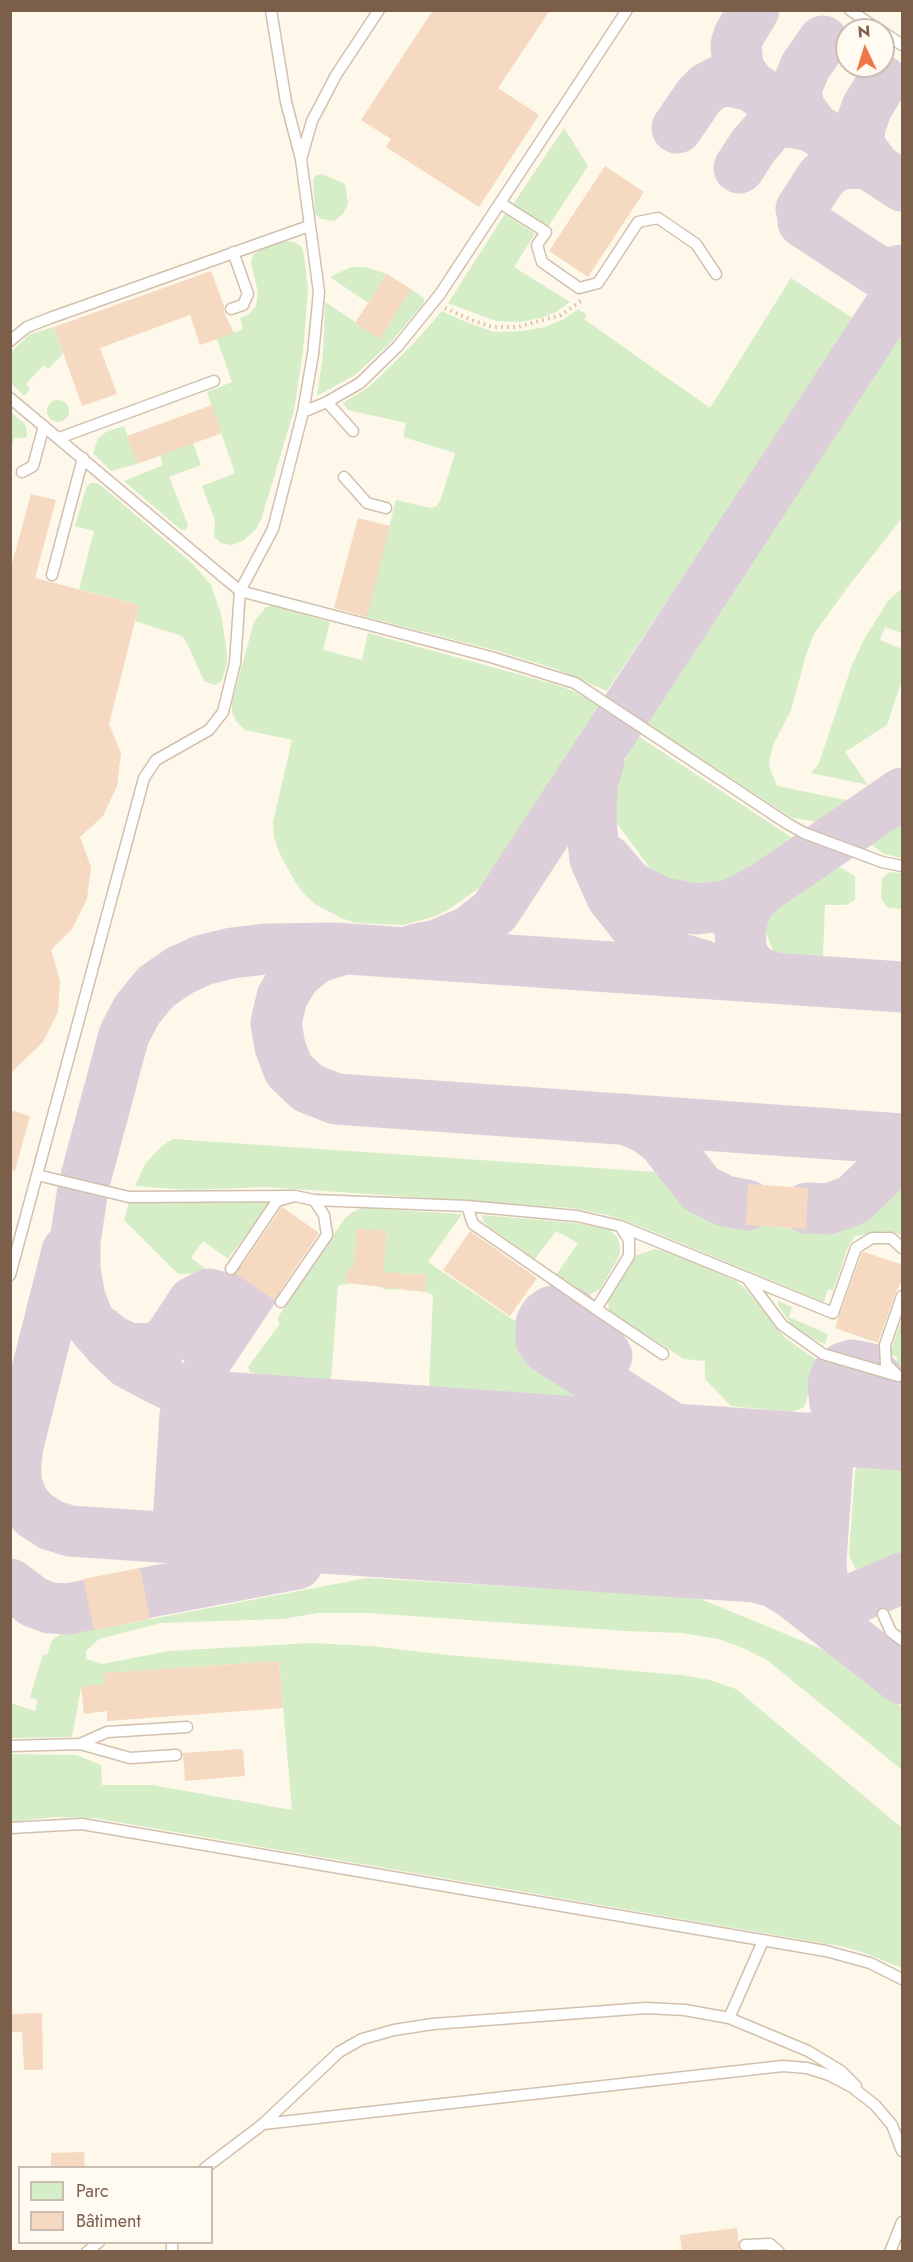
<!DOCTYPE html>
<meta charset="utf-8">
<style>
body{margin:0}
#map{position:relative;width:913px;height:2262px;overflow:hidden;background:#fef8eb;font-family:Jost,sans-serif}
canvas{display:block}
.frame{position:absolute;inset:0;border:12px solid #7c5f4b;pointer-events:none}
.legend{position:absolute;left:18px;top:2166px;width:195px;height:78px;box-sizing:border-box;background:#fffbf3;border:2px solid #cbbdb0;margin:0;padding:8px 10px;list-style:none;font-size:18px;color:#7c5f4b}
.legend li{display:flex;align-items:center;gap:12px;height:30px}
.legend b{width:30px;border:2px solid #cbbdb0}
.north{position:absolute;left:835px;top:18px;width:60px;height:60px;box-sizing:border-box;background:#fffbf3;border:2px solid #cbbdb0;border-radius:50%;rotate:356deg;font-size:16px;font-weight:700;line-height:24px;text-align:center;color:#7c5f4b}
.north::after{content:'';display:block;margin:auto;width:21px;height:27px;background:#ee784a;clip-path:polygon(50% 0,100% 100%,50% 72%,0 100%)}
</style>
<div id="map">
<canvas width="913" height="2262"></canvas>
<div class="frame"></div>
<ul class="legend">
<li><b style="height:16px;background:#d5eec7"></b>Parc</li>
<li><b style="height:16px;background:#f5d9c1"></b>Bâtiment</li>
</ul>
<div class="north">N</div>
</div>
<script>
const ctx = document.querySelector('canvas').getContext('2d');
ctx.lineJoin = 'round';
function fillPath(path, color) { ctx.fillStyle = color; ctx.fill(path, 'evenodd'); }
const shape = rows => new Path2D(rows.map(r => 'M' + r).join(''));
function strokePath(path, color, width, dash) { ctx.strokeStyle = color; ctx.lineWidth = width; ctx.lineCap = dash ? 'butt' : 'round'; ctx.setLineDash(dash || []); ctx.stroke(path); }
fillPath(shape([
 [564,128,588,166,548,227,513,204],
 [322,174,345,184,348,204,343,214,334,221,321,219,315,214,313,180,316,175],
 [505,214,535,234,514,267,570,302,556,312,541,318,520,322,496,321,448,303],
 [285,241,294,242,301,246,304,254,308,290,303,352,294,410,262,517,256,529,244,540,232,545,220,543,214,536,215,520,202,486,235,473,207,392,232,382,217,339,243,329,240,318,249,314,256,306,258,293,251,262,253,255,260,250],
 [351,267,365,267,387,274,368,303,330,277],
 [791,278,854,319,607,691,556,669,494,650,366,617,396,500,430,508,437,506,441,499,455,453,403,437,406,423,348,410,343,403,369,387,414,343,442,311,466,322,494,332,522,331,545,327,564,319,578,309,587,315,584,319,710,408],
 [411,289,424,298,424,303,392,341,355,375,317,396,323,354,325,302,380,338],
 [54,327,63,354,48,369,44,365,26,384,30,389,24,396,11,383,11,352,30,334],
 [902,331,902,518,847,588,814,634,806,655,791,710,774,743,770,758,769,766,777,786,851,801,819,822,792,818,646,723],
 '47 411a11 11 0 1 1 22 0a11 11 0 1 1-22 0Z',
 [11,412,25,424,27,432,26,438,14,438,11,450],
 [124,426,137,464,111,471,93,453,98,438,106,432],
 [193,443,201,465,169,477,188,525,186,530,180,529,124,481,163,465,160,455],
 [90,483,96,483,103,487,194,565,211,585,221,614,227,652,227,663,222,680,219,683,214,685,204,681,186,641,182,636,135,621,139,605,79,589,94,531,75,526,86,488],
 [902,588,902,633,885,627,880,640,902,649,902,680,887,725,845,752,868,785,811,773,819,763,852,665,863,641,888,601],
 [273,606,330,622,323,650,362,660,368,633,554,684,573,691,599,705,491,874,479,888,451,908,436,916,403,925,356,923,341,918,315,904,304,894,294,880,279,852,274,837,273,822,292,740,245,730,236,721,232,712,232,702,254,622,266,607],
 [638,736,794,839,748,872,723,881,683,885,659,874,648,866,614,819,613,811,617,787,625,760],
 [902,819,902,858,884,854,869,843],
 [836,865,855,876,855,900,846,905,825,905,823,957,775,955,766,933,767,922,770,912,777,904],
 [890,872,902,873,902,909,888,908,881,898,882,878],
 [173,1139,656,1172,691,1208,722,1223,746,1225,827,1231,841,1228,855,1223,902,1189,902,1235,886,1231,855,1236,848,1247,833,1291,828,1289,824,1302,632,1223,608,1215,571,1208,266,1187,189,1190,135,1186,145,1164,162,1146],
 [271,1201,228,1259,203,1241,191,1258,212,1273,178,1274,124,1220,129,1203],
 [362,1208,462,1214,428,1262,518,1323,516,1333,517,1340,572,1379,575,1385,572,1396,565,1399,429,1387,433,1295,425,1292,426,1275,399,1273,397,1290,383,1289,381,1286,387,1232,358,1229,352,1283,338,1286,331,1381,268,1377,250,1372,248,1367,279,1325,278,1317,345,1218,353,1212],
 [482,1215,575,1223,610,1230,617,1237,620,1246,620,1255,600,1289,589,1295,556,1275,578,1243,556,1231,535,1259,489,1227,483,1221],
 [655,1249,674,1254,736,1281,746,1289,784,1337,818,1361,806,1402,803,1408,790,1412,731,1406,705,1379,705,1361,684,1359,609,1311,608,1302,634,1256],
 [778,1301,792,1307,789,1317,828,1334,825,1344,807,1336,790,1323,778,1305],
 [902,1318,902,1370,897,1369,897,1357,890,1354],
 [863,1462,902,1465,902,1556,858,1574,849,1555,855,1470,859,1463],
 [367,1578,696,1597,829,1652,902,1708,902,1770,767,1660,743,1648,718,1639,682,1633,625,1631,369,1613,318,1613,283,1619,161,1623,99,1639,86,1651,86,1659,102,1664,169,1651,310,1643,371,1646,448,1655,681,1675,710,1680,736,1689,902,1828,902,1968,862,1952,839,1946,94,1818,55,1817,11,1822,10,1754,77,1755,101,1765,102,1785,152,1785,292,1810,279,1661,104,1673,106,1697,91,1686,81,1688,72,1737,11,1738,11,1703,35,1711,38,1700,30,1697,43,1654,47,1655,52,1640,69,1629,92,1624,94,1630]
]), '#d5eec7');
strokePath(shape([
 [754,10,739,35,736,45,738,67,744,77,751,86,902,186],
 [813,127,800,109,797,98,797,87,805,67,823,41],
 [677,128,699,96,707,88,718,82,729,81,751,86],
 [739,168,754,145,769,128,779,123,791,122,813,127],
 [876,168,861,149,859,138,860,127,867,107,883,81],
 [801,209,821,178,829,170,840,164,862,163,876,168],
 [803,222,876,270,886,273,902,270],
 [599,761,592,785,591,821,595,859,612,897,639,931,678,958,705,966],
 [607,860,629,886,662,903,697,909,731,905,765,887],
 [344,949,316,958,295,975,282,997,276,1023,280,1047,289,1070,308,1088,336,1099,902,1139],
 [416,949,437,945,470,931,495,911,902,288],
 [773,978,753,970,742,954,740,934,743,915,751,899,765,887,902,793],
 [902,987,334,948,266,949,232,953,203,960,179,971,156,987,137,1010,124,1035,83,1188,75,1242,75,1270,80,1298,90,1323,108,1344,128,1363,156,1378,181,1390,208,1396,902,1445],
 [625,1119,648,1129,663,1141,701,1189,725,1201,747,1205],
 [807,1208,828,1209,853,1200,902,1153],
 [67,1251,18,1446,16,1464,16,1482,23,1501,34,1514,51,1525,70,1531,755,1577,774,1582,792,1593,902,1679],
 [100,1331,111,1340,128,1348,146,1349,160,1346,170,1337,193,1302,209,1294,217,1296,230,1309,230,1319,209,1356,255,1287],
 [607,1356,578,1319,570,1312,561,1310,552,1311,545,1316,541,1323,541,1340,547,1348,669,1426],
 [835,1403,833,1385,836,1375,843,1368,852,1365,868,1368,878,1379,881,1387,880,1409,883,1418,894,1434,902,1440],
 [217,1529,213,1535,198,1539,182,1532,178,1524,185,1414,193,1401,208,1396,222,1403,226,1410],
 [258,1534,256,1538,240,1542,224,1534,221,1527,228,1416,236,1404,243,1400,251,1399,258,1401,269,1412],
 [296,1541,283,1545,274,1541,267,1536,263,1521,271,1419,273,1412,285,1403,293,1402,303,1405],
 [344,1541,342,1544,326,1548,311,1540,307,1533,314,1423,317,1416,329,1406,344,1407,354,1416],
 [389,1541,385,1547,369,1551,354,1543,350,1528,357,1425,360,1419,372,1409,379,1408,387,1409,397,1419],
 [474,1549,471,1552,455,1556,440,1549,436,1542,443,1431,446,1425,458,1415,474,1416,483,1425],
 [518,1550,514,1556,507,1559,490,1557,483,1552,479,1538,486,1434,495,1422,501,1418,516,1419,526,1428],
 [424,1551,413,1554,404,1550,397,1546,394,1538,400,1428,403,1421,415,1412,423,1411,435,1415],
 [602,1558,592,1564,584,1565,569,1558,565,1551,571,1440,580,1428,594,1423,603,1425,612,1434],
 [553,1560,541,1562,533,1560,526,1555,521,1540,529,1437,532,1431,544,1421,551,1420,563,1424],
 [821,1561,814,1577,799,1581,783,1573,779,1566,786,1456,794,1443,808,1438,824,1445,828,1459,821,1561,823,1592,832,1600,846,1602,902,1578],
 [688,1564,679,1570,670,1571,654,1564,651,1557,657,1447,660,1440,672,1430,688,1431,697,1440],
 [641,1565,627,1568,619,1566,611,1561,607,1546,615,1443,623,1431,630,1427,637,1426,649,1431],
 [775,1568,771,1573,764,1576,755,1577,747,1575,740,1570,736,1555,743,1452,746,1445,757,1436,765,1435,774,1437,783,1447],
 [725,1571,713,1574,705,1571,697,1567,693,1552,701,1449,704,1442,715,1434,723,1432,735,1436],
 [10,1584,34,1602,50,1608,67,1609,88,1605],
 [145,1593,297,1564]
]), '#ddcfda', 51);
fillPath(shape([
 [433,10,550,10,498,88,539,115,479,207,386,147,391,139,361,120],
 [605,166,644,192,588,277,549,251],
 [211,271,224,306,224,312,234,333,200,345,190,315,100,348,117,394,82,406,54,327],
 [387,274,411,289,380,339,355,323],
 [212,405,222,433,137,464,127,436],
 [31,494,56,500,35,578,139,605,109,724,121,753,117,786,103,816,80,837,91,867,87,899,72,929,51,950,60,980,58,1012,43,1042,10,1074,10,571],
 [358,518,390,526,367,617,334,608],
 [10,1110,30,1116,15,1171,10,1170],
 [748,1184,808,1188,806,1229,746,1225],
 [282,1207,319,1233,274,1300,236,1274],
 [357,1229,387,1231,383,1272,426,1275,425,1292,346,1283,347,1269,353,1269],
 [470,1231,537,1278,510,1316,443,1270],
 [864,1252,903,1265,903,1278,895,1294,878,1343,835,1328,862,1253],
 [140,1568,150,1619,94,1630,83,1579],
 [279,1661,283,1708,107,1721,107,1711,84,1714,81,1687,105,1684,104,1673],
 [243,1749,245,1776,185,1781,183,1753],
 [42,2013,43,2070,24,2070,22,2032,10,2032,10,2014],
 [84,2152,85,2168,51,2168,51,2153],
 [737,2228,740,2252,682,2252,680,2235]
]), '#f5d9c1');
const service = shape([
 [271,10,286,102,301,159],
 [379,10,336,75,312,121,301,159,319,292,313,354,303,412,273,529,240,591,491,657,575,683,788,824,804,833,882,862,902,866],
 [850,10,879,30],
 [883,32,902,45],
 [500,203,546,232,537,245,542,262,579,288,598,283,638,222,658,218,696,244,716,274],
 [231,309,243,305,248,294,233,252],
 [10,341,27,327,50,318,309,226],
 [10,398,240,591,235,663,223,712,209,730,156,760,144,778,10,1275],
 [327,402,353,431],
 [303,412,327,402,360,383,398,346,440,294,627,10],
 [59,438,214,381],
 [22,472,33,466,44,426],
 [344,477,367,503,386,508],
 [52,575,83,458],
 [37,1175,129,1197,295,1196],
 [314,1200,467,1206,473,1224,596,1309,629,1256,629,1240,620,1226,577,1216,467,1206],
 [620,1226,833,1313,856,1248,872,1238,891,1238,902,1248],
 [231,1269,277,1201,295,1196,314,1200,324,1215,327,1235,281,1302],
 [747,1278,782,1325,823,1354,898,1376],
 [596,1309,663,1354],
 [897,1375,886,1364,885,1345,902,1296],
 [883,1614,891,1632,902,1640],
 [80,1744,107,1732,187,1727],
 [10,1746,80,1744,130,1758,176,1755],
 [10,1828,82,1824,826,1951,870,1963,902,1979],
 [729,2018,763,1941],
 [263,2124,339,2052,362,2039,394,2030,433,2024,646,2008,685,2010,729,2018,808,2051,841,2071,856,2086],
 [205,2168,263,2124,783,2066,807,2068,829,2075,852,2087,875,2105,892,2125,902,2151],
 [172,2242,172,2252],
 [745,2245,770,2244,779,2252],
 [87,2252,99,2242],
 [890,2252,902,2222]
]);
strokePath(service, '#d2c0ae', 13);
strokePath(shape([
 [445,308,471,320,492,327,518,327,561,315,581,301]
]), '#dbbca2', 4, [1.5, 4.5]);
strokePath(service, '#fff', 10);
</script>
